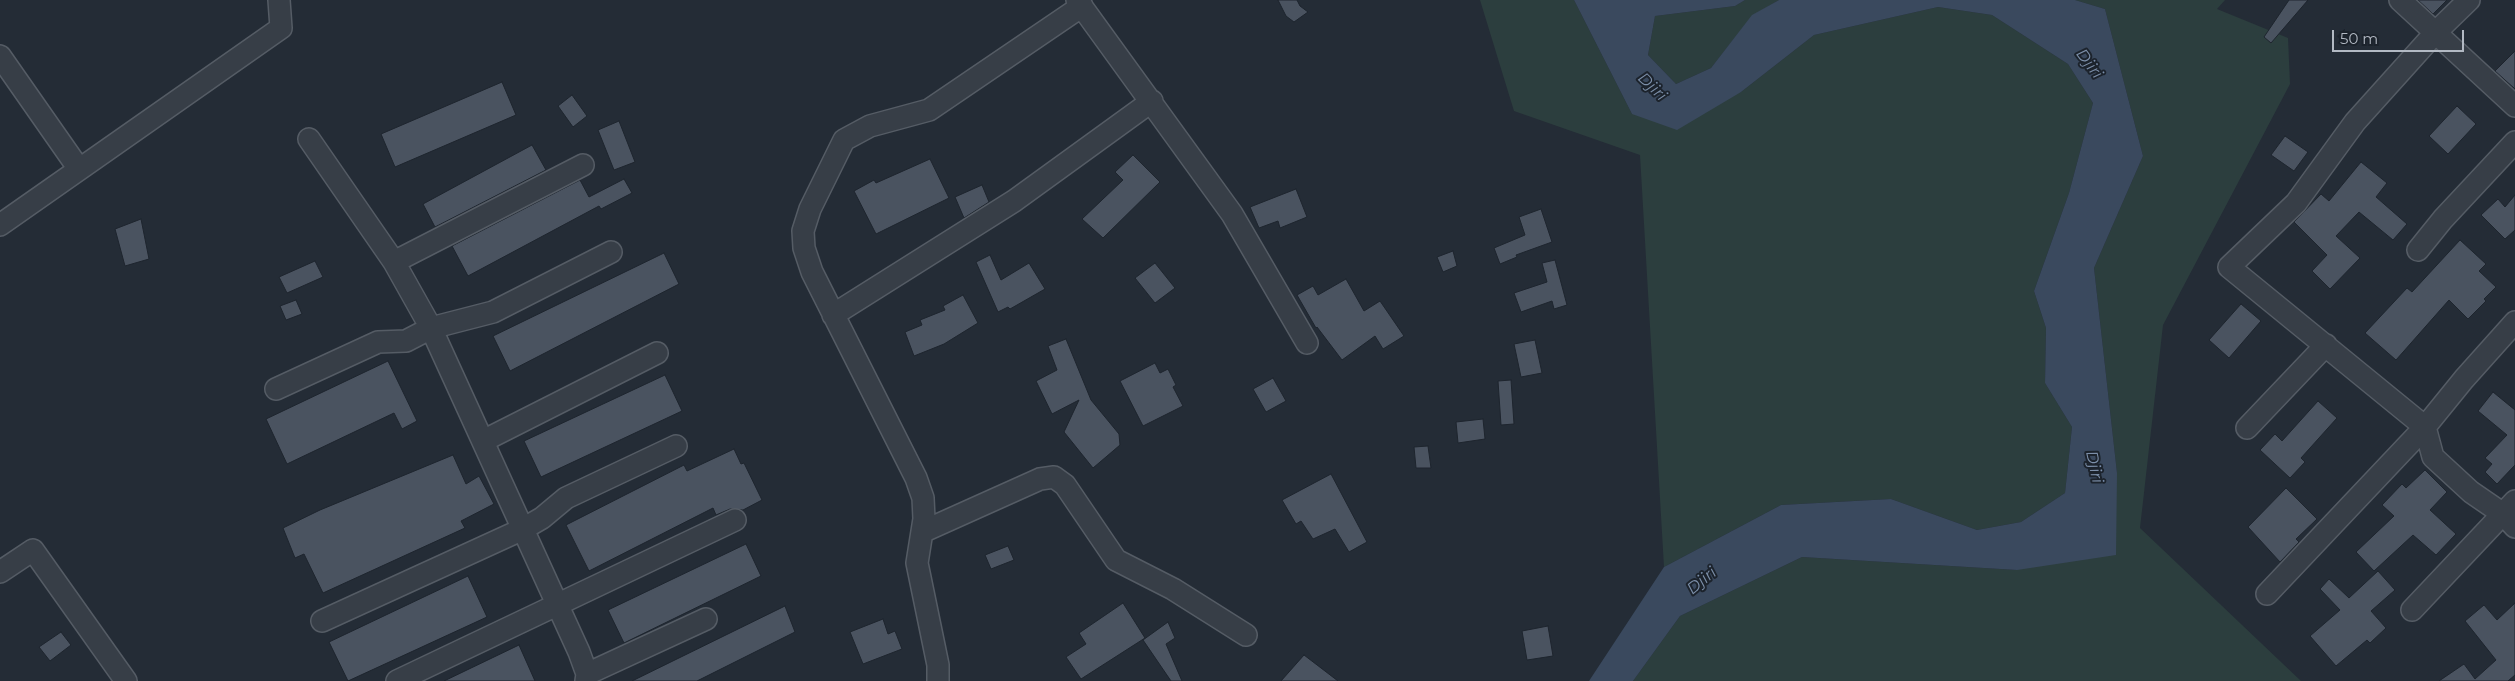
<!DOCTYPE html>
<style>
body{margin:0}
#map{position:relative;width:2515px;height:681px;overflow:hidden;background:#242c36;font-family:Montserrat,sans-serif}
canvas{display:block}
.scale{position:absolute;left:2332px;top:30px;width:132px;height:22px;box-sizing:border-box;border:2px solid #b2b9c3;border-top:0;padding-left:6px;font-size:15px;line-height:18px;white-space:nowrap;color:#b2b9c3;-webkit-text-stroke:4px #1c232c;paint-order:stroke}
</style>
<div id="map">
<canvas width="2515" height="681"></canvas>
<div class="scale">50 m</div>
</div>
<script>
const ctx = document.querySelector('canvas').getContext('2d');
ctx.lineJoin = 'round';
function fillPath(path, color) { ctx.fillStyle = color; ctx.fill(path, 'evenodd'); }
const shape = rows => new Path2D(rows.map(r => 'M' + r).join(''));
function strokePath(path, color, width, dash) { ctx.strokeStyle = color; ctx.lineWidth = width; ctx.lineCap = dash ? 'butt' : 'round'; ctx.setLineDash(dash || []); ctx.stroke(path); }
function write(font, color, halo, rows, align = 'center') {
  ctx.font = font + ' Montserrat,sans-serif'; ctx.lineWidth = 4; ctx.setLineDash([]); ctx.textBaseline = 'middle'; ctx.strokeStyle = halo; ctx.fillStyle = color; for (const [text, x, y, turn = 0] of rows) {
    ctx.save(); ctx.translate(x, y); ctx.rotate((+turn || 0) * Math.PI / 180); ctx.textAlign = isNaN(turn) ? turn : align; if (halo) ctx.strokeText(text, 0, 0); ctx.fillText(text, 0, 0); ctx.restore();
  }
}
fillPath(shape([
 [1480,0,1574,0,1632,114,1741,92,1814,35,1938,7,1992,15,2068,64,2093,103,2069,193,2034,291,2046,328,2045,383,2072,427,2065,493,2021,522,1977,530,1891,499,1781,505,1664,567,1640,155,1514,111],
 [1745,0,1779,0,1752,16,1711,68,1676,84,1648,55,1655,16,1735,6],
 [2075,0,2225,0,2217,9,2288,38,2290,84,2163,325,2140,528,2301,681,1633,681,1680,616,1802,557,2017,570,2117,473,2094,268,2143,156,2105,9]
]), '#2c3e3e');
fillPath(shape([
 [1574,0,1745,0,1735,6,1655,16,1648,55,1676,84,1711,68,1752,15,1779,0,2075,0,2105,9,2143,156,2094,268,2117,473,2116,555,2017,570,1802,557,1680,616,1633,681,1589,681,1664,567,1781,505,1891,499,1977,530,2021,522,2065,493,2072,427,2045,383,2046,328,2034,291,2069,193,2093,103,2068,64,1992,15,1938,7,1814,35,1741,92,1677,130,1632,114]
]), '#3a495e');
const building = shape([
 [1278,0,1297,0,1300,6,1308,12,1294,22,1286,16,1278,0],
 [2289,0,2308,0,2271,43,2264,37,2289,0],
 [2418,0,2447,0,2433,14,2418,0],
 [2515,51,2515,89,2495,71,2515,51],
 [502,82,516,115,395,167,381,134,502,82],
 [572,95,587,116,573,127,558,106,572,95],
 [2457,106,2476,124,2448,154,2429,136,2457,106],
 [619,121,635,162,614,170,598,130,619,121],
 [2285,136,2308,152,2294,171,2271,155,2285,136],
 [532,145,546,170,435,227,423,204,532,145],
 [1133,155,1160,182,1103,238,1082,219,1123,180,1115,172,1133,155],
 [930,159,949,198,876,234,854,191,874,180,876,183,930,159],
 [2361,162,2387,183,2376,197,2407,224,2393,240,2359,212,2336,236,2360,258,2330,289,2312,271,2327,255,2294,222,2321,194,2329,201,2361,162],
 [624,179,632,193,601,209,599,206,468,276,452,246,580,180,589,197,624,179],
 [982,185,989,202,964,218,955,197,982,185],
 [1296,189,1307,217,1280,228,1278,221,1259,228,1250,207,1296,189],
 [2515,195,2515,230,2505,239,2481,215,2498,199,2505,207,2515,195],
 [1541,209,1552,242,1516,255,1517,257,1500,264,1494,248,1525,235,1519,217,1541,209],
 [141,219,149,259,125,266,115,229,141,219],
 [2460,240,2486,264,2479,271,2496,287,2484,299,2486,301,2468,319,2449,300,2396,360,2365,333,2407,288,2412,292,2460,240],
 [1453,251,1457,266,1443,272,1437,257,1453,251],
 [664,253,679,284,510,371,493,336,664,253],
 [990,255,1001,280,1029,263,1045,289,1010,309,1008,307,998,312,976,262,990,255],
 [1555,260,1567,305,1554,309,1552,301,1521,312,1514,293,1547,282,1542,263,1555,260],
 [315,261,323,277,287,293,279,277,315,261],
 [1155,263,1175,288,1155,303,1135,278,1155,263],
 [1346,279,1364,311,1380,301,1404,336,1383,349,1375,336,1342,360,1317,327,1316,328,1297,295,1313,286,1318,295,1346,279],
 [963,295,978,323,944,344,914,356,905,332,922,325,920,320,945,310,943,306,963,295],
 [296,300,302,314,286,320,280,306,296,300],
 [2241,304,2261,321,2229,358,2209,340,2241,304],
 [1066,339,1091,400,1119,434,1120,445,1093,468,1064,432,1079,400,1052,414,1036,381,1057,370,1048,346,1066,339],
 [1535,340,1542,373,1521,377,1514,344,1535,340],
 [388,361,417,421,402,429,394,413,287,464,266,419,388,361],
 [1155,363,1160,373,1168,369,1176,385,1173,387,1183,406,1143,426,1120,381,1155,363],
 [665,375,682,411,541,477,524,441,665,375],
 [1273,378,1286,401,1266,412,1253,389,1273,378],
 [1511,380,1514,424,1501,425,1498,381,1511,380],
 [2493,392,2515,410,2515,465,2497,484,2485,472,2492,464,2485,458,2507,435,2478,411,2493,392],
 [2318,401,2337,418,2301,458,2305,462,2290,478,2260,450,2275,434,2282,441,2318,401],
 [1483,419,1485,439,1458,443,1456,422,1483,419],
 [1428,446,1431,468,1416,468,1414,447,1428,446],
 [734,449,741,464,744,463,762,500,743,510,730,509,716,515,713,508,589,571,566,525,684,465,687,471,734,449],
 [453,455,466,484,479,476,494,504,461,521,465,528,323,593,304,554,295,558,283,528,320,510,453,455],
 [2425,470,2447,492,2430,510,2456,534,2436,555,2413,535,2374,571,2356,552,2394,516,2382,505,2402,484,2406,488,2425,470],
 [1331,474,1367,542,1349,552,1335,529,1313,539,1301,521,1296,524,1282,500,1331,474],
 [2286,488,2317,519,2296,539,2299,542,2280,562,2248,527,2286,488],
 [746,544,761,576,624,643,608,610,746,544],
 [1008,546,1014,560,991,569,985,555,1008,546],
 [2378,571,2395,590,2371,611,2386,628,2370,643,2367,640,2336,666,2310,636,2340,610,2320,589,2329,579,2349,598,2378,571],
 [468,576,487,617,348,681,329,642,468,576],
 [1123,603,1145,638,1081,679,1066,657,1086,644,1079,633,1123,603],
 [2515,603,2515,675,2508,681,2439,681,2464,664,2475,679,2496,660,2465,621,2484,605,2497,620,2515,603],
 [785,606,795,632,697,681,632,681,785,606],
 [883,619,888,634,895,631,902,649,863,664,850,632,883,619],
 [1168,622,1175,638,1166,644,1182,681,1171,681,1143,640,1168,622],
 [1548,626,1553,656,1527,660,1522,631,1548,626],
 [61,632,71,645,50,661,39,647,61,632],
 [519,645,535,681,444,681,519,645],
 [1304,655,1338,681,1281,681,1304,655]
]);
fillPath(building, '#4a5360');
strokePath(building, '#1e252e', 1);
const minor = shape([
 [1077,0,1232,214,1307,343],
 [2400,0,2515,106],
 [0,56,79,169],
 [309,139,394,262,431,328,579,652,587,674,586,681],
 [0,225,281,28,279,0],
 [2418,250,2443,219,2515,142],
 [394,262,583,165],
 [833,315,1014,201,1152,101],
 [2515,322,2464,379,2425,427,2433,457,2471,492,2503,514,2515,527],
 [276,389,378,342,406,341,431,328,493,312,611,252],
 [2247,428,2326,345],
 [483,441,657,353],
 [922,532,1040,479,1054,477,1065,485,1116,560,1173,589,1246,635],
 [0,572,33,550,126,681],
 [2267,594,2425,427,2229,267,2296,203,2355,122,2436,32,2469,0],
 [2412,610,2515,501],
 [322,621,523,529,542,518,566,498,676,446],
 [587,674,706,619],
 [397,681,735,520],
 [938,681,938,665,917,563,924,519,923,498,916,478,812,272,804,248,803,231,810,209,844,140,870,126,929,110,1082,6]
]);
strokePath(minor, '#555c65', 24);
strokePath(minor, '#373e47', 21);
write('italic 16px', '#7c8fa9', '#1c232c', [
 ["Djiri",2089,64,53],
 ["Djiri",1652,87,44],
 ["Djiri",2094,467,78],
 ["Djiri",1702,581,-39]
]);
</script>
